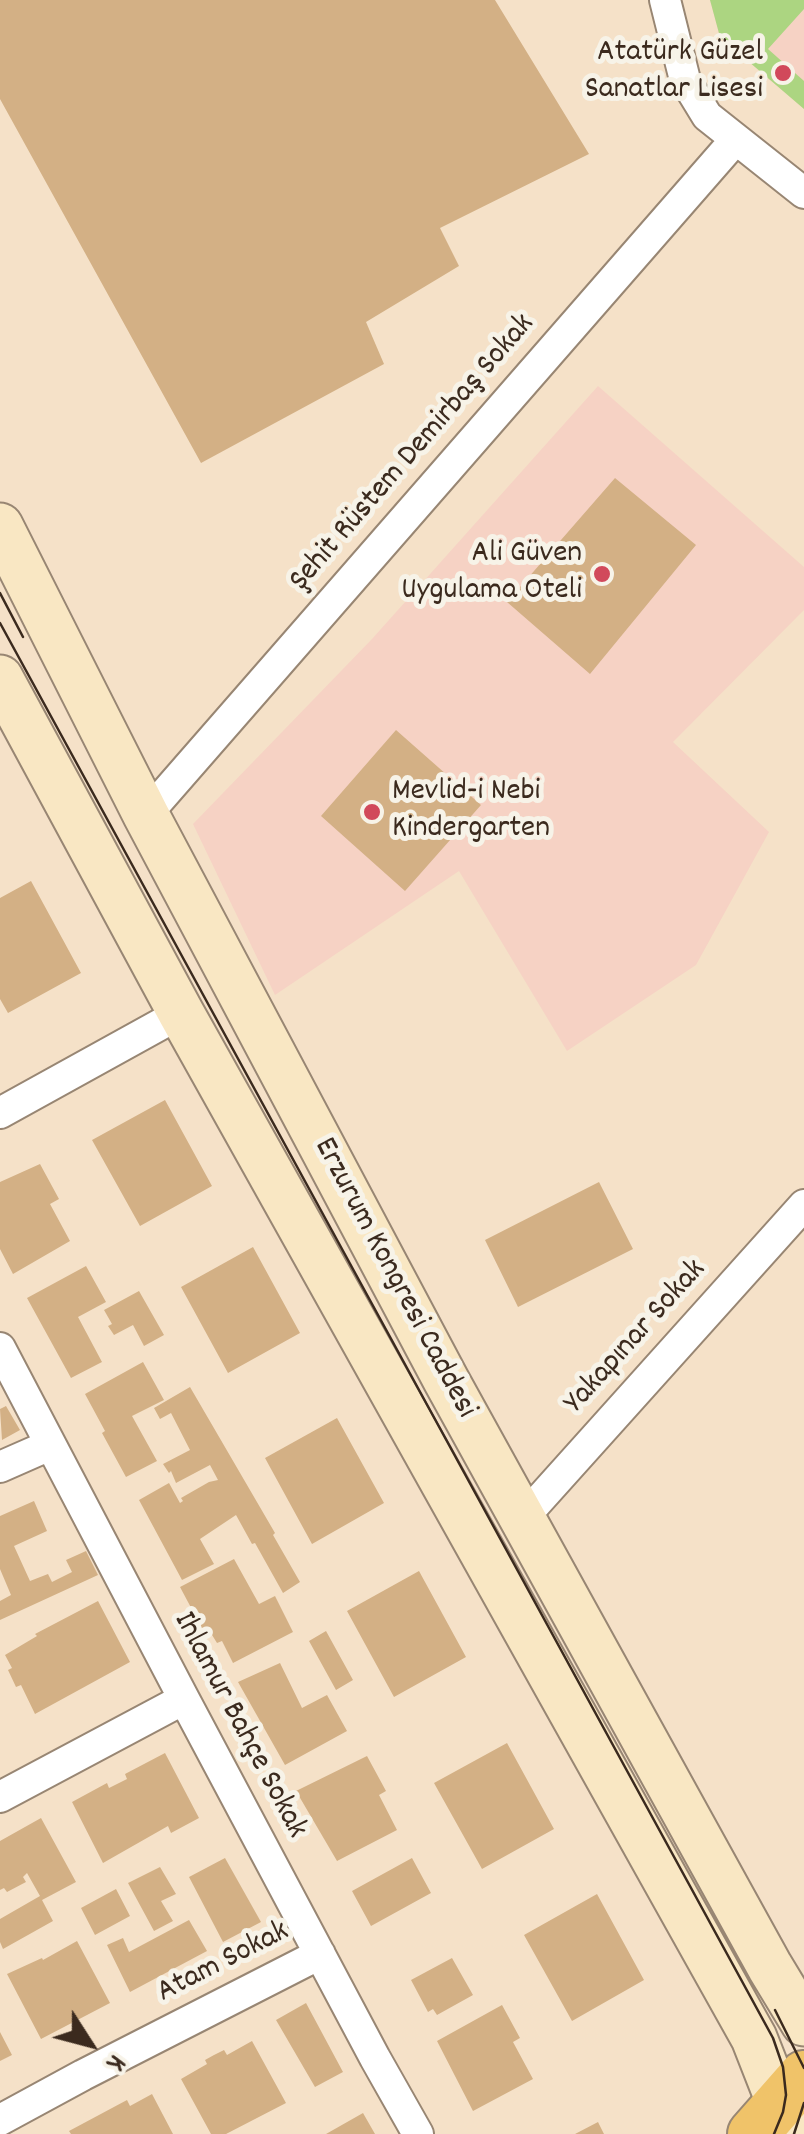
<!DOCTYPE html>
<meta charset="utf-8">
<style>
body{margin:0}
#map{position:relative;width:804px;height:2134px;overflow:hidden;background:#f5e1c8;font-family:Dekko,sans-serif}
canvas{display:block}
.north{position:absolute;left:40px;top:1994px;width:100px;height:100px;-webkit-text-stroke:8px #f7f3e8;paint-order:stroke;rotate:126deg;font-size:28px;font-weight:700;line-height:40px;text-align:center;color:#3b2a1e}
.north::after{content:'';display:block;margin:auto;width:35px;height:45px;background:#3b2a1e;clip-path:polygon(50% 0,100% 100%,50% 72%,0 100%)}
</style>
<div id="map">
<canvas width="804" height="2134"></canvas>
<div class="north">K</div>
</div>
<script>
const ctx = document.querySelector('canvas').getContext('2d');
ctx.lineJoin = 'round';
function fillPath(path, color) { ctx.fillStyle = color; ctx.fill(path, 'evenodd'); }
const shape = rows => new Path2D(rows.map(r => 'M' + r).join(''));
function strokePath(path, color, width, dash) { ctx.strokeStyle = color; ctx.lineWidth = width; ctx.lineCap = dash ? 'butt' : 'round'; ctx.setLineDash(dash || []); ctx.stroke(path); }
function write(font, color, halo, rows, align = 'center') {
  ctx.font = font + ' Dekko,sans-serif'; ctx.lineWidth = 10; ctx.setLineDash([]); ctx.textBaseline = 'middle'; ctx.strokeStyle = halo; ctx.fillStyle = color; for (const [text, x, y, turn = 0] of rows) {
    ctx.save(); ctx.translate(x, y); ctx.rotate((+turn || 0) * Math.PI / 180); ctx.textAlign = isNaN(turn) ? turn : align; if (halo) ctx.strokeText(text, 0, 0); ctx.fillText(text, 0, 0); ctx.restore();
  }
}
fillPath(shape([
 [710,0,804,0,804,109,720,37],
 [598,386,804,567,804,610,673,742,769,832,696,965,567,1051,459,871,275,995,193,824,372,639]
]), '#f6d2c4');
fillPath(shape([
 [710,0,804,0,804,9,768,49,804,81,804,109,720,37]
]), '#acd581');
fillPath(shape([
 [0,0,495,0,589,154,440,228,459,266,366,322,384,364,201,463,0,99],
 [615,478,696,545,590,674,507,602],
 [396,730,481,805,405,891,321,816],
 [31,881,81,973,8,1013,0,999,0,898],
 [165,1100,212,1186,140,1226,92,1140],
 [40,1164,59,1199,50,1204,70,1241,13,1274,0,1249,0,1182],
 [599,1182,633,1249,518,1307,485,1240],
 [253,1247,300,1333,228,1373,181,1287],
 [86,1266,106,1302,78,1317,102,1362,71,1378,27,1298],
 [139,1291,164,1335,144,1346,133,1325,114,1335,108,1326,112,1324,104,1310],
 [143,1362,164,1400,132,1416,157,1461,126,1477,102,1433,105,1431,85,1394],
 [190,1387,275,1533,273,1535,300,1582,283,1593,255,1543,252,1544,236,1515,200,1539,214,1564,182,1580,139,1500,169,1483,180,1503,183,1501,181,1498,209,1482,218,1480,210,1465,176,1483,171,1471,169,1473,163,1464,190,1450,171,1413,160,1419,154,1408],
 [6,1406,20,1430,2,1440,0,1409],
 [337,1418,384,1503,312,1544,265,1458],
 [34,1501,47,1531,14,1546,30,1581,48,1574,52,1582,72,1572,66,1560,86,1551,98,1575,0,1620,0,1601,11,1595,0,1569,0,1516],
 [234,1559,259,1604,275,1596,293,1632,233,1663,222,1641,217,1643,209,1630,204,1632,180,1587],
 [419,1571,466,1657,394,1697,347,1611],
 [98,1601,130,1662,35,1714,21,1685,16,1687,8,1670,12,1668,5,1655,37,1636,35,1634],
 [326,1631,353,1680,336,1690,309,1641],
 [280,1663,302,1708,327,1695,347,1731,285,1765,238,1682],
 [507,1743,554,1829,482,1869,434,1783],
 [165,1753,199,1818,171,1833,168,1826,103,1863,72,1802,107,1783,109,1788,127,1779,125,1774],
 [367,1756,386,1791,379,1795,397,1830,337,1861,296,1791],
 [41,1818,76,1882,42,1900,53,1921,3,1949,0,1942,0,1919,40,1896,27,1873,23,1877,26,1882,7,1892,4,1888,0,1890,0,1841],
 [225,1858,261,1922,223,1942,189,1877],
 [412,1858,431,1893,371,1926,352,1891],
 [160,1867,176,1894,161,1901,173,1921,154,1931,128,1883],
 [116,1889,130,1916,95,1935,81,1908],
 [597,1894,644,1980,572,2021,524,1935],
 [189,1920,207,1951,130,1992,107,1945,123,1938,129,1952],
 [77,1941,110,2003,41,2039,7,1974,42,1958,43,1960],
 [452,1958,473,1995,437,2015,433,2009,428,2012,411,1980],
 [306,2003,343,2072,315,2087,276,2020],
 [502,2005,520,2038,513,2042,533,2079,473,2111,437,2041],
 [0,2032,12,2055,0,2061],
 [252,2041,286,2103,226,2134,211,2134,181,2079,207,2064,205,2060,214,2055,224,2050,227,2055],
 [152,2094,173,2134,71,2134,69,2131,127,2100,130,2106],
 [363,2113,375,2134,326,2134],
 [598,2122,604,2134,575,2134]
]), '#d3b085');
const minor = shape([
 [665,0,685,80,707,116,804,193],
 [146,815,736,139],
 [0,1113,181,1013],
 [0,1348,184,1699,375,2058,418,2134],
 [0,1467,50,1445],
 [523,1518,804,1205],
 [0,1797,184,1699],
 [0,2120,83,2075,320,1954]
]);
const secondary = shape([
 [0,526,146,815,446,1380,770,1967,804,2023],
 [0,678,181,1013,754,2038,783,2112,804,2132]
]);
const primary = shape([
 [753,2134,804,2076]
]);
strokePath(minor, '#988673', 34);
strokePath(secondary, '#988673', 49);
strokePath(primary, '#988673', 54);
strokePath(minor, '#fff', 30);
strokePath(secondary, '#f9e7c3', 45);
strokePath(primary, '#f0c369', 50);
strokePath(shape([
 [0,593,23,637],
 [0,623,773,2038,783,2067,786,2095,783,2112,774,2134],
 [775,2010,804,2068],
 [794,2134,804,2103]
]), '#3b2a1e', 2.5);
for (const [x, y, r, color] of [
 [783,73,10,"#d1495b"],
 [602,574,10,"#d1495b"],
 [372,812,10,"#d1495b"]
]) { const dot = new Path2D(); dot.arc(x, y, r, 0, 2 * Math.PI); ctx.fillStyle = color; ctx.fill(dot); strokePath(dot, '#f7f3e8', 4); }
write('32px', '#3b2a1e', '#f7f3e8', [
 ["Atatürk Güzel",763,55],
 ["Sanatlar Lisesi",763,92],
 ["Ali Güven",582,556],
 ["Uygulama Oteli",582,593],
 ["Mevlid-i Nebi",392,794,"left"],
 ["Kindergarten",392,831,"left"]
], 'right');
write('32px', '#3b2a1e', '#f7f3e8', [
 ["Şehit Rüstem Demirbaş Sokak",414,454,-49],
 ["Erzurum Kongresi Caddesi",393,1279,62],
 ["Yakapınar Sokak",637,1338,-48],
 ["Ihlamur Bahçe Sokak",238,1726,62],
 ["Atam Sokak",224,1964,-27]
]);
</script>
